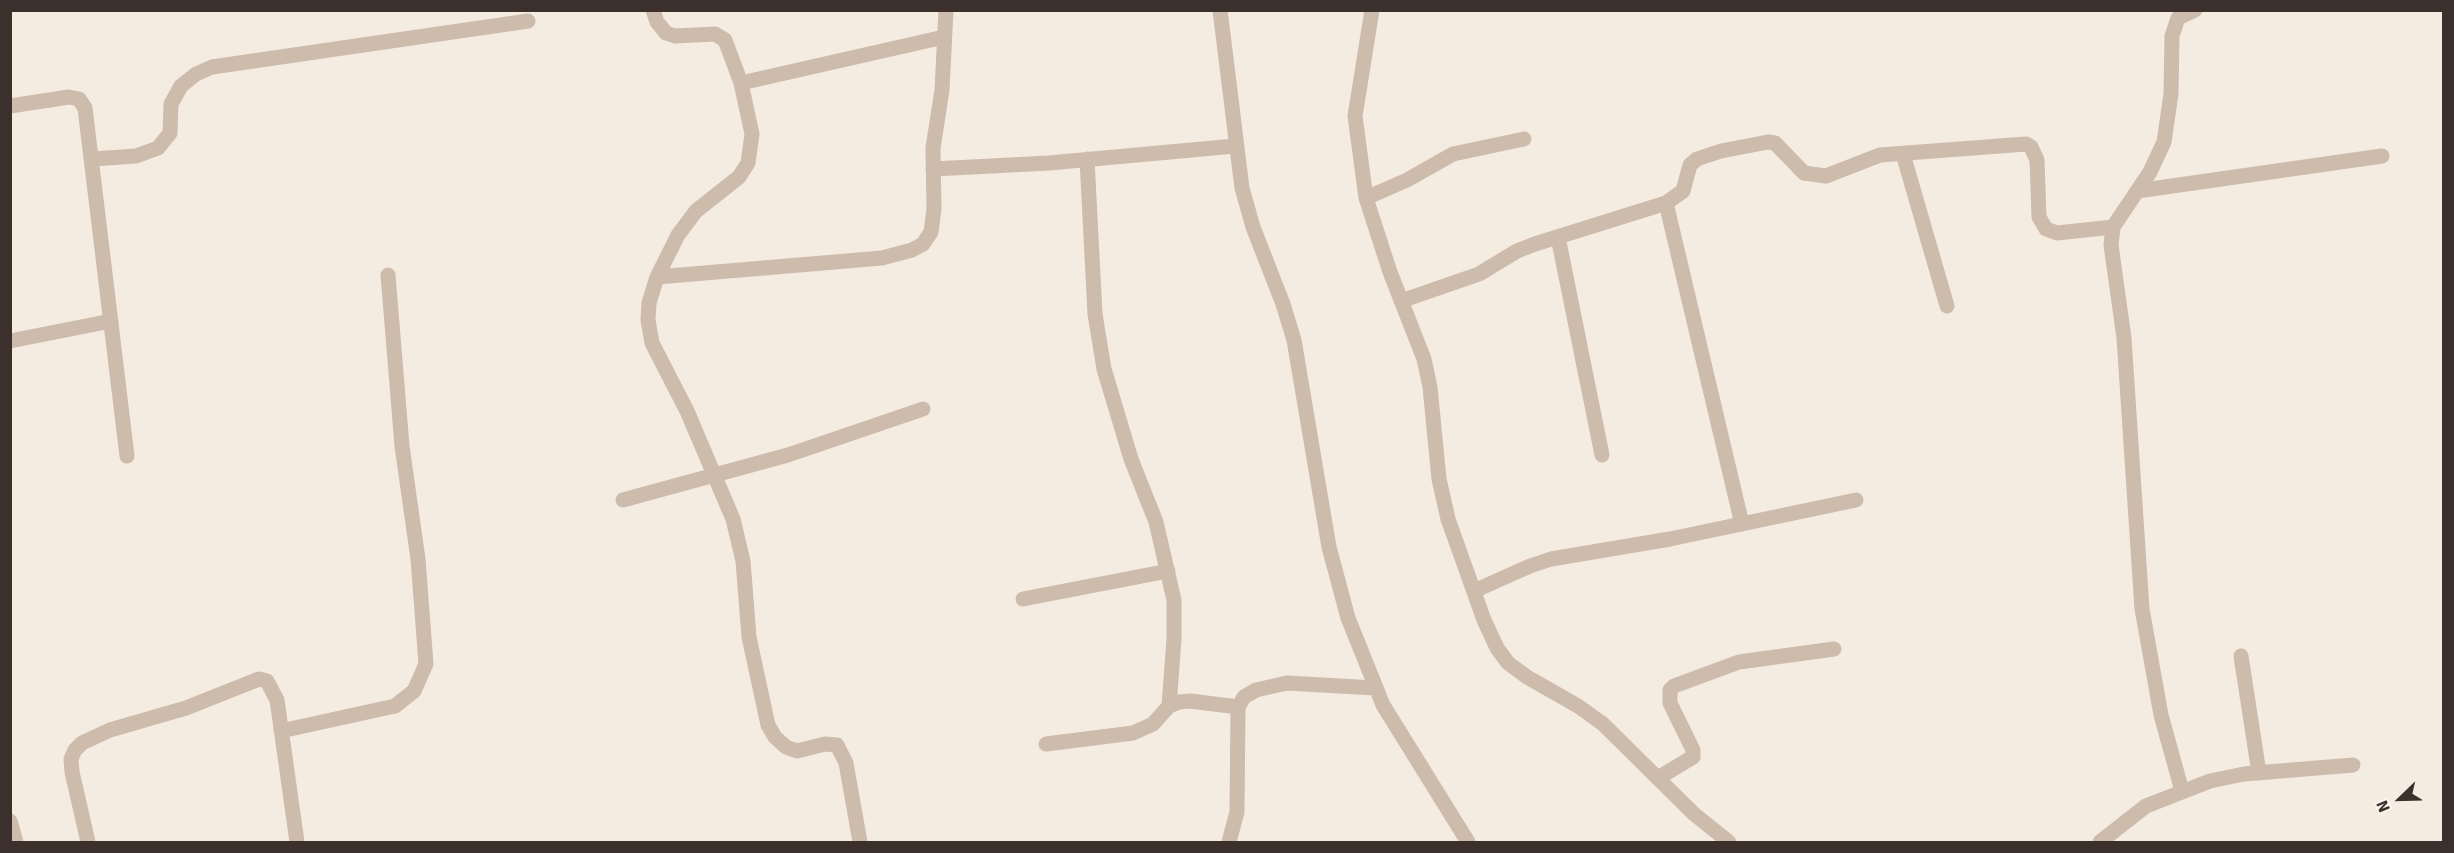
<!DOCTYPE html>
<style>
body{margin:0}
#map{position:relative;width:2454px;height:853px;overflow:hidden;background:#f4ebe1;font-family:Signika,sans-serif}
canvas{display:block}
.frame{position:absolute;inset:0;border:12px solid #3b302b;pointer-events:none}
.north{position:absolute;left:2370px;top:769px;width:60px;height:60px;-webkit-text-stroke:4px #fbf5ee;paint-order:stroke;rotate:247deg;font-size:16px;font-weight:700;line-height:24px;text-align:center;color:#3b302b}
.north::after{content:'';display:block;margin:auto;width:21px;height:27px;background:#3b302b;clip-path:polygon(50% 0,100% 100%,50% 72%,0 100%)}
</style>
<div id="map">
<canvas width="2454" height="853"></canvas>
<div class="frame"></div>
<div class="north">N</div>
</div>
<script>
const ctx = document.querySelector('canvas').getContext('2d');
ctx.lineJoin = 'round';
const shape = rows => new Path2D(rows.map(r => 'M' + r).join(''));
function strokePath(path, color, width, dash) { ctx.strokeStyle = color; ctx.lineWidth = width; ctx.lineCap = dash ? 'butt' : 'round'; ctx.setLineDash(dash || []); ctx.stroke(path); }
strokePath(shape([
 [653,10,657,22,666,33,675,36,715,34,725,40,741,83,752,134,748,163,739,177,696,211,678,235,657,277,649,303,648,320,652,343,687,411,733,519,743,561,749,637,768,725,775,737,786,747,797,751,825,744,837,745,846,763,860,842],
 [1220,10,1242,188,1253,227,1283,304,1294,340,1329,547,1348,618,1383,705,1468,842],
 [1372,10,1355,116,1366,198,1390,272,1424,359,1430,387,1439,479,1448,519,1484,620,1497,648,1508,663,1527,677,1578,706,1603,724,1694,814,1729,842],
 [741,83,944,37],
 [10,106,69,97,79,99,85,108,127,456],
 [1903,154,1947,306],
 [93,159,136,156,158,148,170,133,171,104,181,86,196,74,212,67,528,21],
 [1087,159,1095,314,1104,369,1131,459,1156,522,1174,600,1174,639,1169,706],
 [933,169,1049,163,1235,146],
 [2137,191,2382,156],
 [1366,198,1407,180,1453,154,1524,139],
 [1666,203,1742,524],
 [1558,237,1602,455],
 [657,277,882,258,912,250,923,244,931,232,934,209,933,148,942,90,946,10],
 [1401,301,1479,274,1517,251,1535,244,1666,203,1683,191,1690,165,1697,159,1721,151,1768,142,1775,143,1804,173,1826,176,1880,155,2026,144,2031,147,2037,160,2039,217,2046,229,2057,233,2113,227],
 [10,341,111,321],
 [623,500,788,455,923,409],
 [1474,591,1530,566,1551,559,1670,539,1856,500],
 [1023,599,1168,571],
 [2241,656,2259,773],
 [281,731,395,706,414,691,426,664,418,559,402,446,388,275],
 [1046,744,1133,733,1153,724,1169,706,1179,702,1190,701,1238,707],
 [1658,778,1693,757,1693,750,1670,703,1670,690,1674,686,1739,662,1834,649],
 [2182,791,2161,715,2142,609,2124,338,2111,245,2113,227,2150,172,2164,142,2171,94,2172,36,2178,18,2195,10],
 [10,821,16,842],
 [88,842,72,772,71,759,75,750,82,743,110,730,186,708,259,679,267,681,277,700,297,842],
 [1229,842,1237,812,1238,707,1244,697,1256,690,1287,683,1375,688],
 [2100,842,2146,806,2210,781,2244,774,2353,765]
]), '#cdbbac', 15);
</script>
